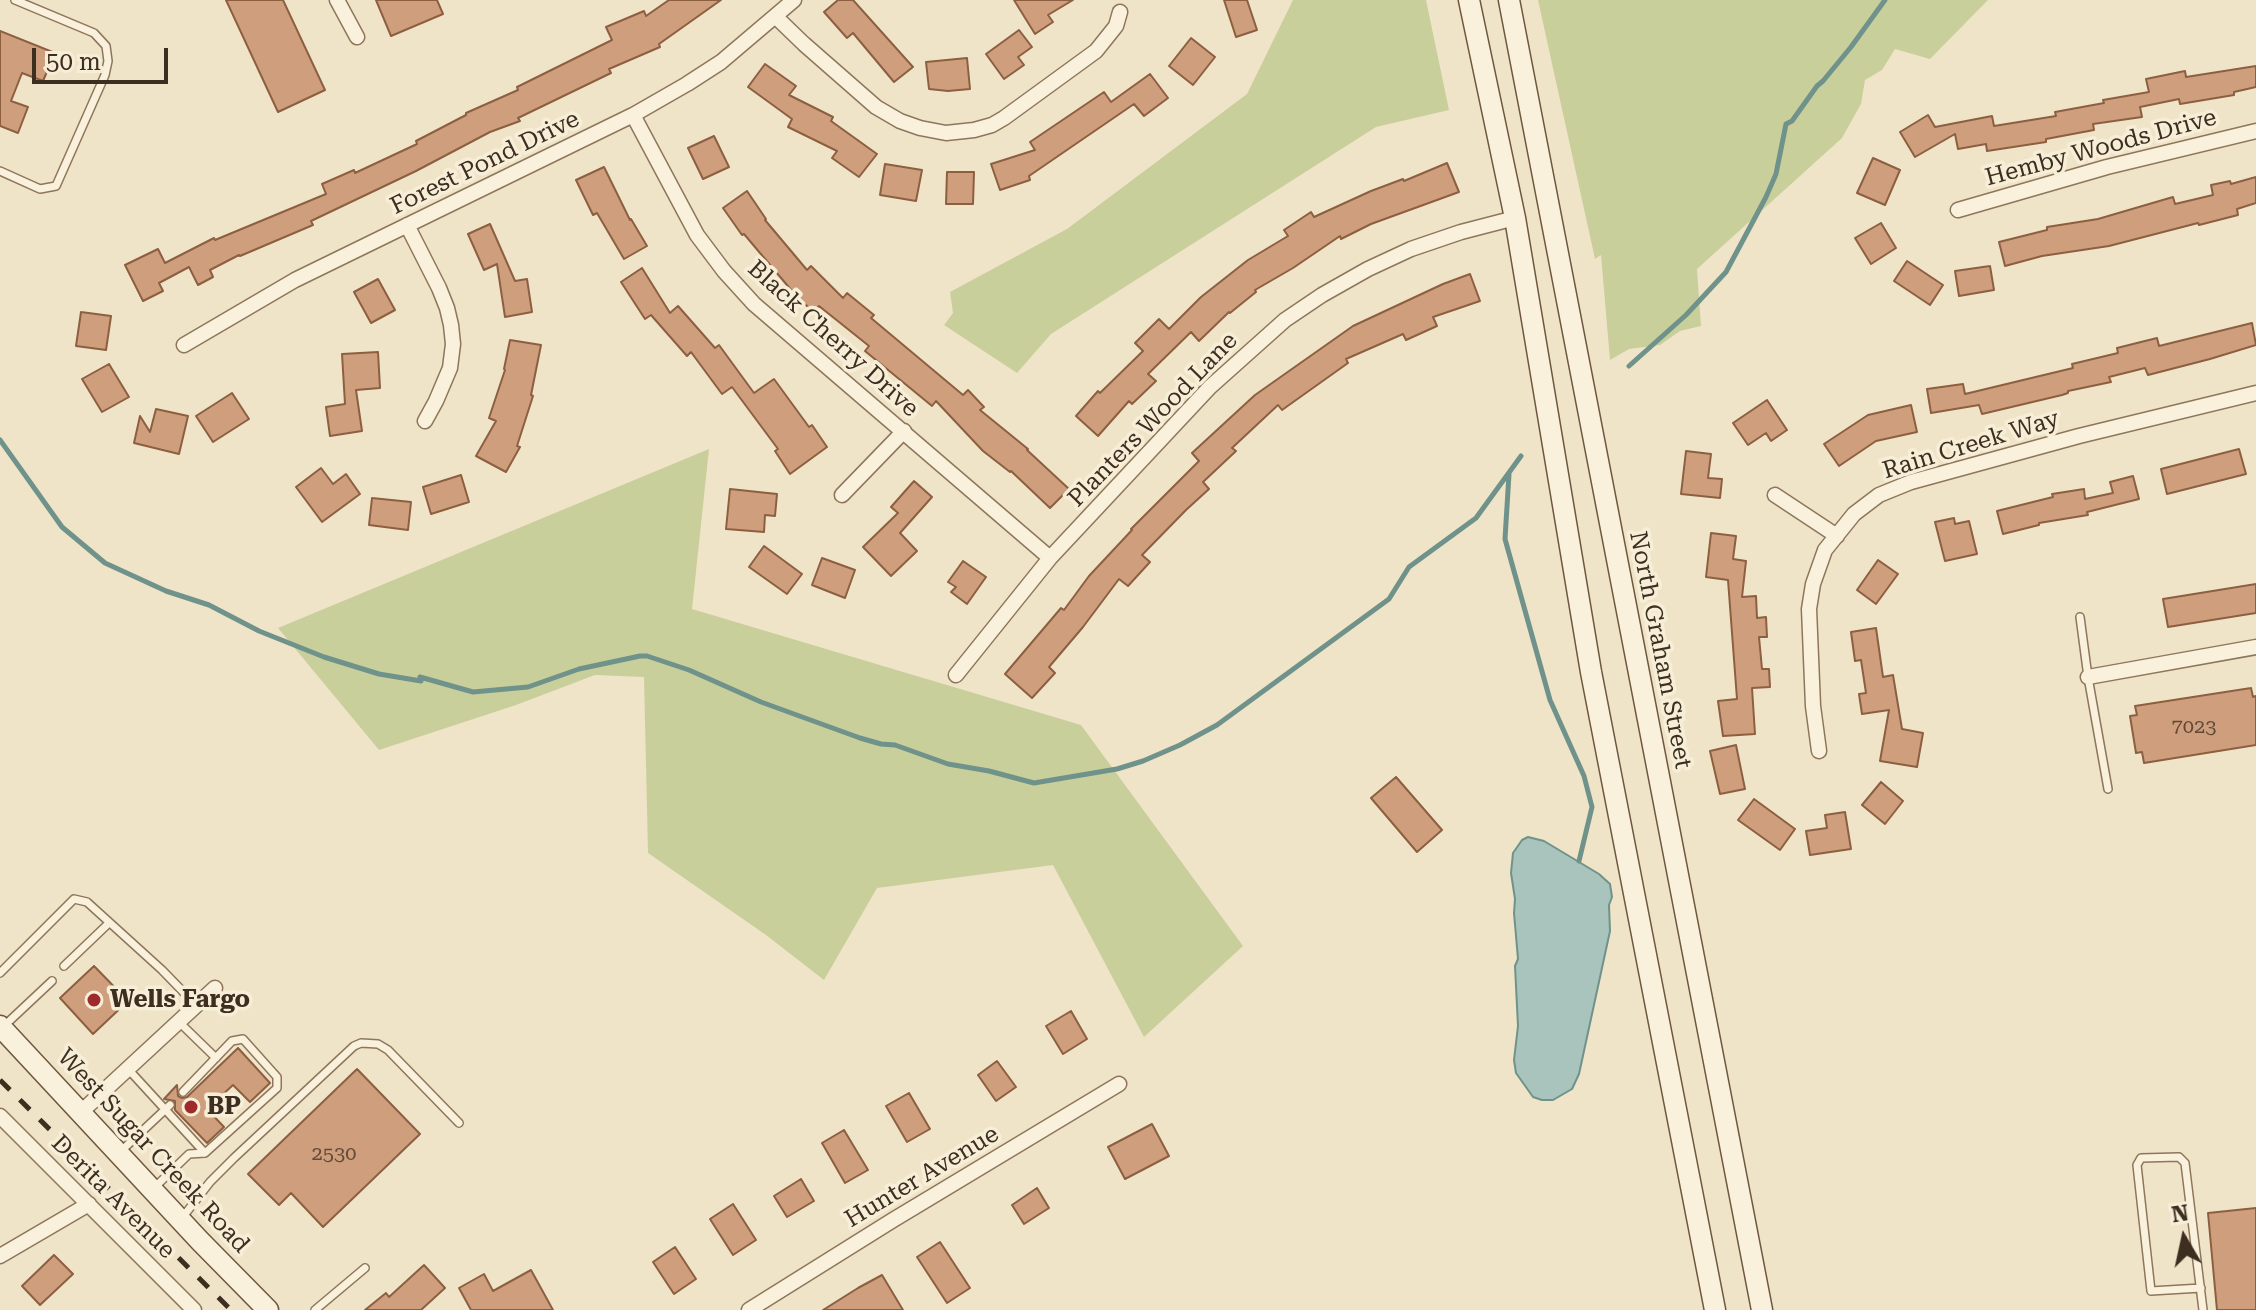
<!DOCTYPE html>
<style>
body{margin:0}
#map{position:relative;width:2256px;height:1310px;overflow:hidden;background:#f0e4c8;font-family:"Roboto Serif",serif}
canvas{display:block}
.north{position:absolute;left:2144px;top:1198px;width:80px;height:80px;-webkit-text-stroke:6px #f7eed8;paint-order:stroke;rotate:351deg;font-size:22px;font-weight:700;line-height:32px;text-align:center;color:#3d2e20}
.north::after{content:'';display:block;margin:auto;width:28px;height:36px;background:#3d2e20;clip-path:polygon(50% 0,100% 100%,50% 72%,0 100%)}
.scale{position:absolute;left:32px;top:48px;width:136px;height:36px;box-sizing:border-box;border:4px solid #3d2e20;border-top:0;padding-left:10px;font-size:24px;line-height:28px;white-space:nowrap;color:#3d2e20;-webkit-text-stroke:6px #f7eed8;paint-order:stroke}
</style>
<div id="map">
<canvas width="2256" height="1310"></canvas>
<div class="north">N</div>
<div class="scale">50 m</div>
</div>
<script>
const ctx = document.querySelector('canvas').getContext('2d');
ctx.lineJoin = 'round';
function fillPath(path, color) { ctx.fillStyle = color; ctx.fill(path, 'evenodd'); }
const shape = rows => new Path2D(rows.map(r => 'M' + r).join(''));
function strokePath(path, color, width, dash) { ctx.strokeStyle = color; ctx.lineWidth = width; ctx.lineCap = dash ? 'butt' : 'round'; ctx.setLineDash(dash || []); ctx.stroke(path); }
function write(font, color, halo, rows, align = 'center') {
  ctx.font = font + ' "Roboto Serif",serif'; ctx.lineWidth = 7; ctx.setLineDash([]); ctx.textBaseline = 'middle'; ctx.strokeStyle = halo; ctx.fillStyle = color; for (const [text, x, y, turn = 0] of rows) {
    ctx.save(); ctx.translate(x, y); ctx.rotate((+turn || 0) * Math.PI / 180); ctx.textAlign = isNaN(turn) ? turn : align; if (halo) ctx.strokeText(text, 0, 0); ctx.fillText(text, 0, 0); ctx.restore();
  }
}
fillPath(shape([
 [1293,0,1426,0,1449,110,1376,127,1051,334,1017,373,944,325,953,313,950,292,1067,229,1247,94],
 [1538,0,1988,0,1930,59,1895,49,1882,70,1865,80,1861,104,1842,138,1697,269,1701,326,1680,331,1660,345,1629,349,1610,360,1601,255,1595,259],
 [709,449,692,609,1081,725,1243,946,1144,1037,1053,865,877,888,824,980,766,935,648,853,644,677,595,675,516,705,379,750,278,628]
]), '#c9cf9b');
const water = shape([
 [1528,837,1544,841,1599,874,1610,884,1612,897,1609,905,1610,931,1579,1074,1572,1089,1553,1100,1542,1100,1533,1097,1516,1073,1514,1060,1518,1026,1515,966,1518,959,1514,913,1515,899,1511,873,1513,853,1522,840,1528,837]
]);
fillPath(water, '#a9c4bc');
strokePath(water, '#6f938a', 2);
strokePath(shape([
 [1629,366,1686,315,1726,272,1766,197,1776,174,1786,124,1792,121,1817,86,1823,81,1851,47,1885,0],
 [0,440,62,527,105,563,166,591,209,605,259,631,324,657,379,674,421,681,420,677,473,692,528,687,579,669,640,656,647,656,689,670,761,702,860,738,881,744,895,745,948,764,989,771,1034,783,1117,769,1143,761,1180,745,1217,725,1389,599,1409,567,1476,518,1521,456],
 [1509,474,1505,539,1550,700,1584,776,1592,807,1579,861]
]), '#6f938a', 5);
const building = shape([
 [226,0,283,0,325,90,278,112,226,0],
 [376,0,437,0,443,14,391,36,376,0],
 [669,0,721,0,659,44,660,47,609,69,611,73,518,118,520,121,490,132,416,171,311,221,313,225,240,256,239,255,210,270,213,277,198,285,189,267,159,283,163,291,143,301,125,265,158,249,165,263,214,238,215,240,326,194,322,184,354,170,355,173,417,144,416,141,466,115,466,113,518,90,517,87,612,40,606,27,644,11,646,16,669,0],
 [838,0,853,0,913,67,894,82,853,33,847,38,824,12,838,0],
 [1014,0,1073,0,1048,15,1053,22,1035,34,1014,0],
 [1224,0,1247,0,1257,30,1236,37,1224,0],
 [1019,30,1032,47,1018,57,1024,65,1004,79,986,54,1019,30],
 [0,31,55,53,43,81,22,73,11,101,28,107,18,133,0,126,0,31],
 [1191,38,1215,57,1193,85,1169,66,1191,38],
 [967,58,970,89,948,91,929,89,926,62,967,58],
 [765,64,796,86,789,95,833,117,831,121,877,154,859,177,832,158,837,151,788,127,792,119,748,87,765,64],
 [2256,66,2256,87,2234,92,2234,95,2180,104,2179,99,2140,107,2142,117,2093,124,2094,130,2046,139,2046,142,1987,151,1986,144,1958,149,1955,134,1915,157,1900,132,1928,115,1935,127,1992,116,1994,126,2056,116,2055,112,2104,103,2103,100,2149,92,2146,79,2185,71,2186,77,2256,66],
 [1150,74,1168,98,1144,116,1134,104,1029,176,1030,180,1000,190,991,164,1035,150,1030,142,1104,92,1111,102,1150,74],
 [714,136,729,167,703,179,688,148,714,136],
 [1873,158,1900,170,1885,205,1857,193,1873,158],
 [1447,163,1459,192,1371,224,1341,239,1340,236,1293,268,1255,290,1256,292,1230,313,1229,312,1199,341,1191,332,1148,374,1156,381,1132,404,1129,401,1098,436,1076,416,1098,391,1100,393,1143,351,1135,343,1159,319,1169,329,1201,297,1248,260,1288,236,1284,230,1311,212,1314,217,1371,191,1403,179,1404,181,1447,163],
 [885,164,922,170,916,201,880,195,885,164],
 [604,167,630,220,631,219,647,246,624,259,597,213,593,215,576,180,604,167],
 [947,172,974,172,973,204,946,204,947,172],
 [2256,177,2256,203,2237,209,2238,215,2199,225,2198,223,2109,246,2042,256,2005,266,1999,242,2047,230,2047,227,2098,219,2173,197,2175,204,2213,195,2211,185,2230,181,2231,184,2256,177],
 [747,191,766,219,765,220,807,270,811,266,843,298,847,293,874,315,871,318,963,395,968,390,984,407,980,410,1028,449,1027,450,1069,489,1050,508,1011,471,1010,472,983,451,936,401,932,406,865,351,869,346,819,306,813,312,792,291,744,234,742,235,723,208,747,191],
 [1881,223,1896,248,1871,264,1855,238,1881,223],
 [490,224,515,281,527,279,532,312,505,317,497,264,484,270,468,234,490,224],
 [1907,261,1943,285,1930,305,1894,281,1907,261],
 [1990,266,1994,290,1959,296,1955,271,1990,266],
 [642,268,670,313,678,306,715,348,719,345,754,393,774,379,809,427,812,425,827,447,790,474,775,451,778,449,732,387,722,394,691,352,687,356,651,315,645,319,621,282,642,268],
 [1470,274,1480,301,1433,317,1437,326,1406,340,1403,334,1346,359,1348,363,1282,410,1278,405,1232,448,1236,451,1203,482,1209,489,1186,510,1142,555,1150,562,1128,586,1119,579,1083,627,1049,667,1055,673,1032,698,1005,674,1061,608,1064,610,1089,576,1132,530,1131,529,1199,461,1192,453,1255,395,1353,326,1443,284,1470,274],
 [378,279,395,310,371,323,354,292,378,279],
 [81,312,111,316,106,350,76,346,81,312],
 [2252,323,2256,345,2210,359,2148,375,2145,368,2109,377,2111,382,2068,391,2068,393,2062,395,1982,414,1979,405,1931,413,1927,389,1963,384,1965,394,2073,368,2072,364,2118,353,2117,348,2157,338,2159,346,2252,323],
 [510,340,541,345,531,395,533,396,517,446,520,447,506,472,476,456,496,421,489,418,505,370,504,369,510,340],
 [378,352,380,388,356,390,362,431,330,436,326,407,345,404,342,354,378,352],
 [109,364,129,397,102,412,82,379,109,364],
 [232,393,249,419,213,442,196,416,232,393],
 [1767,400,1787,430,1771,441,1766,433,1748,445,1733,423,1767,400],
 [1911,405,1917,432,1876,441,1839,466,1824,444,1868,415,1911,405],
 [156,409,188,416,179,454,134,443,140,416,150,432,156,409],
 [2239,449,2246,474,2167,494,2161,469,2239,449],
 [1686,451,1711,454,1708,478,1722,479,1720,498,1681,494,1686,451],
 [321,468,333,484,346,474,360,494,322,522,296,487,321,468],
 [461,475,469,502,431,514,423,487,461,475],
 [2133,476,2139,499,2087,512,2088,515,2039,523,2039,525,2003,534,1997,511,2053,497,2052,494,2084,489,2085,499,2113,493,2110,482,2133,476],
 [914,481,932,497,900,533,917,551,891,576,863,547,898,513,891,507,914,481],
 [730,489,777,494,775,516,765,515,764,532,726,529,730,489],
 [372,498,411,502,408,530,369,525,372,498],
 [1954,518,1955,524,1969,521,1977,554,1945,561,1935,522,1954,518],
 [1711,533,1736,536,1733,559,1746,561,1742,597,1756,596,1757,618,1766,617,1767,637,1759,637,1762,669,1769,669,1770,687,1752,688,1755,734,1723,736,1718,701,1737,699,1728,580,1706,577,1711,533],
 [764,546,802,574,787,594,749,567,764,546],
 [822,558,855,570,845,598,812,585,822,558],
 [1878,560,1898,574,1876,604,1857,590,1878,560],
 [963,561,986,577,967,604,951,592,956,587,948,582,963,561],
 [2256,584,2256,613,2168,627,2163,599,2256,584],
 [1876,628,1883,677,1893,675,1902,729,1923,733,1917,767,1880,761,1889,710,1862,714,1859,694,1866,693,1861,660,1855,661,1851,632,1876,628],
 [2251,688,2253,697,2256,696,2256,745,2144,763,2142,752,2136,753,2130,716,2137,715,2135,706,2251,688],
 [1736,745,1745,789,1720,794,1710,751,1736,745],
 [1396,777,1442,830,1417,852,1371,798,1396,777],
 [1881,782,1903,801,1885,824,1862,805,1881,782],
 [1754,799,1795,829,1780,850,1738,820,1754,799],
 [1845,812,1851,849,1810,855,1806,831,1827,828,1825,815,1845,812],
 [94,966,128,1001,93,1034,60,998,94,966],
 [1071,1011,1087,1039,1063,1054,1046,1026,1071,1011],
 [238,1048,270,1083,250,1102,233,1085,207,1109,224,1127,207,1143,175,1110,175,1101,164,1099,177,1085,178,1096,182,1098,187,1097,238,1048],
 [997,1061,1016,1087,996,1101,978,1075,997,1061],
 [357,1069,420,1134,323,1227,291,1193,279,1205,248,1174,357,1069],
 [909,1093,930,1129,907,1142,886,1106,909,1093],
 [1152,1124,1169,1156,1125,1179,1108,1147,1152,1124],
 [844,1130,868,1170,845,1183,822,1143,844,1130],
 [801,1179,814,1201,787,1217,774,1196,801,1179],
 [1037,1188,1049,1208,1024,1224,1012,1205,1037,1188],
 [733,1204,756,1240,733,1255,710,1219,733,1204],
 [2256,1208,2256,1310,2217,1310,2208,1213,2256,1208],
 [940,1242,970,1288,947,1303,917,1257,940,1242],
 [675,1247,696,1279,674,1294,653,1262,675,1247],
 [54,1255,73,1274,40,1305,22,1286,54,1255],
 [424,1265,445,1288,421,1310,365,1310,386,1293,389,1297,424,1265],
 [531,1270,553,1310,471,1310,459,1288,484,1274,493,1291,531,1270],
 [882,1275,903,1310,823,1310,858,1288,882,1275]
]);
fillPath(building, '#cf9f7d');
strokePath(building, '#8d5f41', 2);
const service = shape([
 [0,171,40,189,56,186,105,75,108,61,106,46,94,33,15,0],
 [2080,617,2088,677,2108,789],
 [64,966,109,923],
 [0,973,74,899,87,902,162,970,196,1005],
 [179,1022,216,1058],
 [4,1026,52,981],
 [128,1069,205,1153],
 [120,1152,170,1105],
 [154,1188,189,1154,205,1153,277,1088,277,1077,243,1039,232,1041,183,1092],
 [182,1218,210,1182,234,1158,354,1046,361,1043,378,1044,388,1050,459,1123],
 [2201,1288,2151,1291,2137,1165,2141,1158,2179,1157,2185,1163,2203,1310],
 [315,1310,365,1268]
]);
const minor = shape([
 [337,0,357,37],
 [776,17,804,44,876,107,900,121,920,128,946,133,974,130,992,125,1004,118,1096,51,1116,26,1120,12],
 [633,115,697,235,724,271,754,304,1050,558],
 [1958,210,2107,167,2256,131],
 [407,225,439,288,447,308,451,325,453,344,450,368,436,401,425,421],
 [184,345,295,280,633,115,687,84,721,62,794,0],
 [842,495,904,431],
 [1775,495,1837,536],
 [956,675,1050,558,1210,387,1285,320,1322,295,1368,269,1411,249,1461,232,1515,218],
 [2088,677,2256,647],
 [1819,751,1813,706,1809,609,1813,584,1825,550,1854,514,1879,495,1911,482,2079,436,2256,393],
 [80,1113,215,988],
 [0,1116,194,1310],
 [0,1256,89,1204],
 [749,1310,893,1220,1119,1084]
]);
const secondary = shape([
 [1469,0,1515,218,1591,672,1715,1310],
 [1509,0,1762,1310],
 [0,1026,200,1241,268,1310]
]);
strokePath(service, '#8d765c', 10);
strokePath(minor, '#8d765c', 17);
strokePath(secondary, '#6f573f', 23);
strokePath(service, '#faf1dc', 7);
strokePath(minor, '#faf1dc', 14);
strokePath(secondary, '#faf1dc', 20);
strokePath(shape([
 [0,1080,231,1310]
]), '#3d2e20', 5, [14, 14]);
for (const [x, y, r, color] of [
 [94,1000,8,"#9e2a2b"],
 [191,1107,8,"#9e2a2b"]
]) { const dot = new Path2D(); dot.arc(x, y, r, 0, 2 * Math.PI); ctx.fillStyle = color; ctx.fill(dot); strokePath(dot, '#f7eed8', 3); }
write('20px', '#624a37', null, [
 ["7023",2194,727],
 ["2530",334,1154]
]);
write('24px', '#3d2e20', '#f7eed8', [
 ["Hemby Woods Drive",2101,148,-15],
 ["Forest Pond Drive",485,163,-26],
 ["Black Cherry Drive",833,339,42],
 ["Planters Wood Lane",1153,420,-46],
 ["Rain Creek Way",1971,445,-17],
 ["North Graham Street",1660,650,79],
 ["West Sugar Creek Road",153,1151,47],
 ["Hunter Avenue",922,1177,-31],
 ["Derita Avenue",113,1197,45]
]);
write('bold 24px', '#3d2e20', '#f7eed8', [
 ["Wells Fargo",110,1000],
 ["BP",207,1107]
], 'left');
</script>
